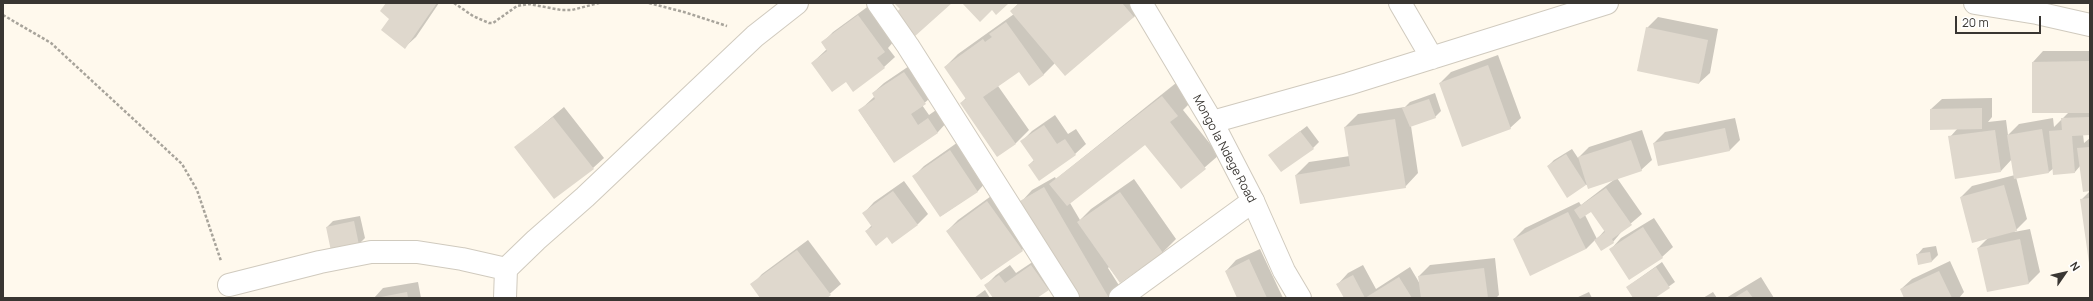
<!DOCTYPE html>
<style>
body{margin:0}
#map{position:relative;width:2093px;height:301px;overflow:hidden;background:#fff9ed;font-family:Manrope,sans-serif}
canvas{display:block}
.frame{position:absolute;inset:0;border:4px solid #393632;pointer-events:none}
.north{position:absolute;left:2045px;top:253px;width:40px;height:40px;-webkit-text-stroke:3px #fff;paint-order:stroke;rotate:56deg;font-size:11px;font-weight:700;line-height:16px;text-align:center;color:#393632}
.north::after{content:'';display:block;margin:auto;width:14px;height:18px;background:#393632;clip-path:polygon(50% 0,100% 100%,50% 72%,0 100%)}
.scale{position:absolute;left:1955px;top:16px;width:86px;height:18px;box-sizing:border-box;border:2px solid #393632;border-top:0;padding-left:5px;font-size:12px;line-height:14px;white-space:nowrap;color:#393632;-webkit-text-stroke:3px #fff;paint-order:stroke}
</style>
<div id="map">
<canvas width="2093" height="301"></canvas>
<div class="frame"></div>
<div class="north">N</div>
<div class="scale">20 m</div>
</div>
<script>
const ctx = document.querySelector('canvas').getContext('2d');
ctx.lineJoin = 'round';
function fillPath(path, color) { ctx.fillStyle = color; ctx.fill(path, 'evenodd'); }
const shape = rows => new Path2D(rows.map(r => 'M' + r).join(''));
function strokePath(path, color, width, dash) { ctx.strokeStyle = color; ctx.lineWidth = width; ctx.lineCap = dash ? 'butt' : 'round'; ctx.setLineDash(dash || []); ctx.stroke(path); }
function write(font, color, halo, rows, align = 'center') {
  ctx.font = font + ' Manrope,sans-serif'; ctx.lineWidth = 3; ctx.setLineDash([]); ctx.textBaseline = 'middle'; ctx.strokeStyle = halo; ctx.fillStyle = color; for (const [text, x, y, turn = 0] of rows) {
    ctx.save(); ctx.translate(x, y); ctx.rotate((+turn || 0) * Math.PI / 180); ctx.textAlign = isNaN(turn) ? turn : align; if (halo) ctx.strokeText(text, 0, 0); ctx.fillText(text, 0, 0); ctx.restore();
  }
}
fillPath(shape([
 [387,3,439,3,416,37,405,47,391,19],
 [1019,3,1147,4,1134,17,1055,63,1043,75,1019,71,998,86,1029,130,1016,143,997,156,961,103,966,98,945,67,958,54,1014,14,1011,11],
 [870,5,895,40,888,48,895,57,884,67,846,80,812,63,827,49,822,43,833,32],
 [1658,17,1718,29,1710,73,1699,83,1647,28],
 [2043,51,2090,51,2090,134,2083,134,2084,143,2090,138,2090,190,2080,166,2075,172,2054,168,2049,172,2016,177,2027,219,2014,232,2030,229,2040,272,2029,283,1988,291,1978,248,1989,237,1961,197,1972,186,2015,175,2012,159,2001,171,1950,137,1958,128,1931,109,1942,99,1992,98,1992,117,1988,122,2006,120,2008,135,2019,124,2053,118,2054,127,2069,112,2033,62],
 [1498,55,1521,118,1510,128,1440,83,1451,72],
 [915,62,936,93,922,105,929,115,939,108,948,121,938,132,894,162,859,111,875,96,873,93,884,83],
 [1176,83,1191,102,1183,110,1219,155,1181,188,1145,143,1070,203,1080,220,1091,209,1134,179,1176,239,1163,252,1120,282,1109,267,1108,268,1120,287,1109,298,1022,201,1032,190,1055,177,1056,179],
 [1435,93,1441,111,1435,117,1411,126,1418,173,1405,187,1296,175,1309,162,1350,156,1345,127,1358,114,1405,107,1410,102],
 [564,107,604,158,593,168,516,147],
 [1055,115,1068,134,1076,129,1086,144,1075,154,1029,165,1034,160,1022,141,1032,131],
 [1735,118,1740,140,1730,150,1654,143,1665,132],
 [1307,126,1319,142,1313,148,1269,155],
 [1642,130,1652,160,1641,170,1617,178,1642,214,1623,230,1613,242,1602,250,1595,240,1586,249,1514,239,1525,228,1579,202,1581,205,1615,179,1586,185,1548,166,1554,160,1572,149,1578,158,1589,147],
 [1591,211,1605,230,1597,239,1585,215],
 [961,140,988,180,978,191,941,216,914,176,924,166],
 [904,181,928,214,918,224,888,236,866,231,872,225,864,213,874,202],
 [998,191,1033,239,1022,250,982,279,947,231,958,220],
 [2090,191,2090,261,2081,200],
 [360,216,365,238,359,244,327,227,333,221],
 [1654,218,1673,247,1662,257,1611,249,1621,238],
 [808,240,841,284,825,298,762,298,752,285,762,274],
 [1936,246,1938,255,1932,261,1917,255,1923,248],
 [1260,249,1283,298,1238,298,1226,271,1236,260],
 [1043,255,1059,279,1048,289,1035,298,994,298,985,286,996,275,1010,265,1016,273],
 [1495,258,1499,295,1496,298,1345,298,1338,284,1348,273,1363,265,1376,289,1410,267,1420,284,1419,276,1430,265],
 [1950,261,1964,292,1959,298,1905,298,1901,289,1912,279],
 [1662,262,1675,282,1653,298,1634,298,1627,287],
 [1761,277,1774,298,1726,298],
 [418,282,421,298,374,298,383,288],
 [985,290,990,298,974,298],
 [1589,292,1592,298,1576,298],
 [1713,292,1717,298,1703,298]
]), '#0003');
fillPath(shape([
 [386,3,437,3,405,49,381,30,389,19,380,11],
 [894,3,952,3,914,37,894,14,900,9],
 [962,3,1008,3,1008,4,996,15,992,10,980,22],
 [1019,3,1122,3,1134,17,1065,76,1010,11],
 [858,15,885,52,877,58,885,68,853,92,846,82,832,92,811,63,827,51,821,42],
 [1006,22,1044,75,1029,86,1019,72,983,97,1016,144,997,157,960,103,966,99,944,67,983,39,985,42,992,37,989,34],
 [1646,27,1708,40,1699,84,1637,71],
 [2089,61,2090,113,2032,113,2032,62],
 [1488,65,1511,129,1462,147,1439,83],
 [904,72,926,104,911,114,918,125,928,118,938,133,894,163,858,110,875,99,872,93],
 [1162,96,1178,116,1170,122,1206,169,1181,189,1145,145,1067,206,1049,184],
 [1429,99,1436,118,1410,127,1402,108],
 [1982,108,1982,129,1930,130,1930,109],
 [553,117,594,169,554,199,514,147],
 [2090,117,2090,135,2072,136,2075,173,2053,175,2049,131,2062,130,2061,118],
 [1395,119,1406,188,1300,204,1295,175,1350,166,1344,127],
 [1044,125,1057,144,1065,139,1076,155,1039,181,1028,165,1034,161,1020,141],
 [1725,128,1730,151,1658,166,1653,143],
 [2042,129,2049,173,2014,179,2007,135],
 [1995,130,2001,172,1955,179,1948,136],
 [1300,131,1314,149,1281,172,1268,155],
 [1631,140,1642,171,1588,189,1578,157],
 [2090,147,2090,191,2083,192,2077,148],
 [950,150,978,192,940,217,912,176],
 [1566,154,1586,185,1567,198,1547,166],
 [2004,185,2017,231,1972,243,1960,197],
 [1044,187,1109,298,1077,298,1020,201],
 [1606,188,1632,225,1612,239,1614,243,1601,251,1594,240,1605,232,1591,212,1580,219,1574,210],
 [893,191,918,225,892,244,887,237,876,246,865,231,872,227,862,213],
 [1120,192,1163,253,1120,283,1077,222],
 [2090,198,2090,262,2089,263,2080,199],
 [987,201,1023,251,981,280,946,231],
 [1568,212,1586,249,1530,276,1513,239],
 [354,221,359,245,331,251,326,227],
 [1643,227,1663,258,1629,280,1609,249],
 [2020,239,2029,284,1987,292,1977,248],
 [797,250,831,295,827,298,760,298,750,284],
 [1930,252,1932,262,1918,265,1916,254],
 [1249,259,1267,298,1237,298,1225,271],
 [1031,265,1049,290,1037,298,993,298,984,285,999,275,1005,283],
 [1656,267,1670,288,1655,298,1633,298,1626,287],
 [1484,268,1488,298,1421,298,1418,276],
 [1939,271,1952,298,1904,298,1900,289],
 [1353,275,1365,298,1399,277,1412,298,1344,298,1336,284],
 [1747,290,1753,298,1734,298],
 [407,292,408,298,381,298,381,297]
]), '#dfd8cd');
const minor = shape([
 [878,3,908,46,1068,298],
 [1400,3,1432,58],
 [1975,3,2037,13,2090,25],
 [1212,122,1348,84,1607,3],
 [229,285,320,262,371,252,417,252,462,259,506,269],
 [505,298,506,269,536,240,585,197,755,36,797,3],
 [1120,298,1253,201]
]);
const tertiary = shape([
 [1141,3,1212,122,1253,201,1284,271,1300,298]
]);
strokePath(minor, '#d0cabe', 24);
strokePath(tertiary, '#d0cabe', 24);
strokePath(shape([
 [454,3,473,16,489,23,493,23,517,6,529,4,561,10,572,10,599,3],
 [649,3,684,12,727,26],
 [3,15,51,43,182,164,197,190,221,261]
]), '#a8a49b', 2.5, [3, 2]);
strokePath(minor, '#fff', 22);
strokePath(tertiary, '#fff', 22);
write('12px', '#393632', '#fff', [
 ["Mongo la Ndege Road",1224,149,62]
]);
</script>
